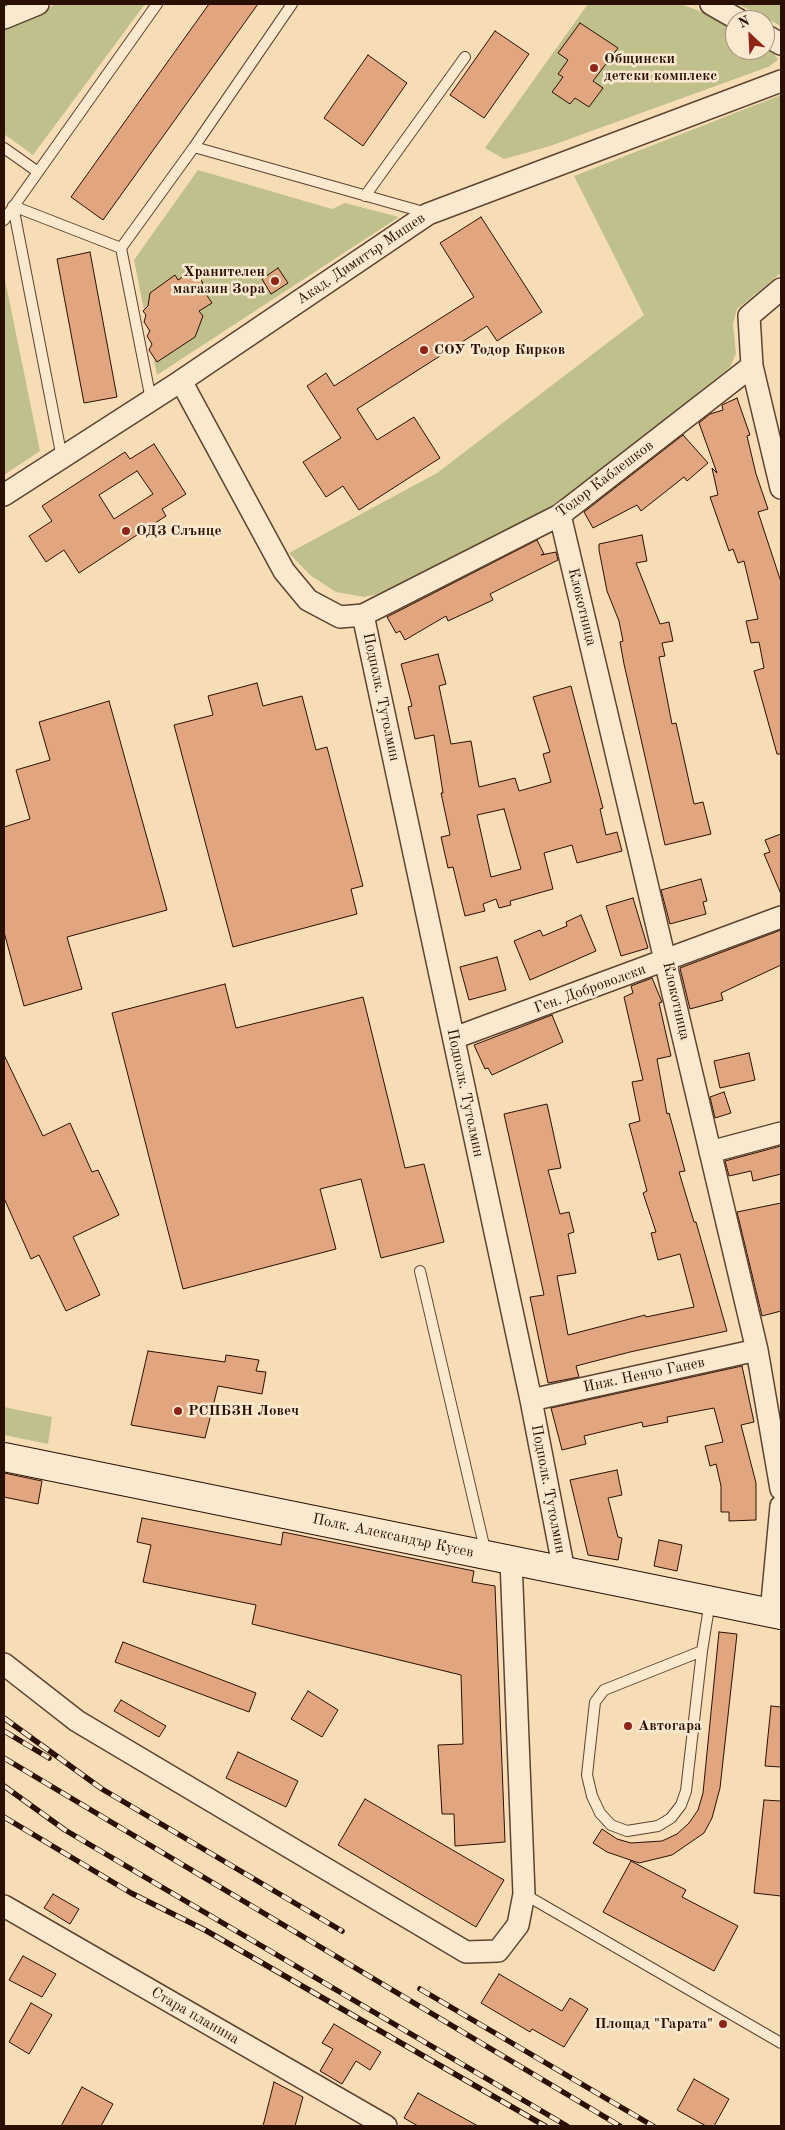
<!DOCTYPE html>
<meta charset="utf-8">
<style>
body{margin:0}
#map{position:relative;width:785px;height:2130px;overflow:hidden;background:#f7ddb5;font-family:"Old Standard TT",serif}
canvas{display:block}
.frame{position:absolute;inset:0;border:5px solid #2a1003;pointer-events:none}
.north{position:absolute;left:725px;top:10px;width:50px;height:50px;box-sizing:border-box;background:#fae9cf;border:1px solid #a7927d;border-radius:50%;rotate:335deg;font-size:14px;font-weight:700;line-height:20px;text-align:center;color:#2a1003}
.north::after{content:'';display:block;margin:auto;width:18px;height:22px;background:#8f2418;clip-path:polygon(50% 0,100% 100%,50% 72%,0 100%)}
</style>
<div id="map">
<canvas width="785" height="2130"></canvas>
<div class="frame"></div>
<div class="north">N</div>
</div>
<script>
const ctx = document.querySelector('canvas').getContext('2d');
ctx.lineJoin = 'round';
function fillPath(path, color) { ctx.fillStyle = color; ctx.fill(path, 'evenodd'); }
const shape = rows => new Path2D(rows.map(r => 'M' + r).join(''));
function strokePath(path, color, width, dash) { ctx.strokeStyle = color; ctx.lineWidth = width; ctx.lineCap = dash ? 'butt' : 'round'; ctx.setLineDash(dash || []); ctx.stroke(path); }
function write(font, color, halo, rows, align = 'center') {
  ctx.font = font + ' "Old Standard TT",serif'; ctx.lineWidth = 5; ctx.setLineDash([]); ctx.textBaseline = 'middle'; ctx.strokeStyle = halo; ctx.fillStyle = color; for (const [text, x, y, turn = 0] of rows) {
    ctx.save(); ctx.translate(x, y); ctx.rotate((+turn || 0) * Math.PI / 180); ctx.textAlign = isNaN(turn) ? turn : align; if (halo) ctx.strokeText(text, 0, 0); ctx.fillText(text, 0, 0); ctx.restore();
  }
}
fillPath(shape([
 [57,4,145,4,33,155,4,134,4,26],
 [588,4,680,4,697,10,735,30,735,50,765,50,765,46,772,50,778,60,768,67,550,146,504,159,485,148],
 [738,4,781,4,781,26],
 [781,95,781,273,737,309,733,324,736,354,730,367,555,507,392,591,364,597,336,592,310,575,289,553,437,473,644,315,574,176],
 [198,170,332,209,345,203,399,217,157,375,134,260],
 [4,275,40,451,4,475],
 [4,1407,52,1417,48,1444,4,1435]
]), '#bfc08c');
const building = shape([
 [209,4,258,4,103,220,71,197,209,4],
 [580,23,618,48,593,81,603,88,589,107,575,98,570,104,552,92,563,77,558,74,568,60,558,53,580,23],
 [495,31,529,54,484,118,450,95,495,31],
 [368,55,407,83,363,146,324,118,368,55],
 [481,217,542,312,497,341,487,326,357,409,377,440,414,417,440,458,359,510,343,486,326,497,303,462,341,438,307,386,326,373,334,386,474,297,440,243,481,217],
 [90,252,117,397,84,403,57,259,90,252],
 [278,268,288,283,271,294,262,279,278,268],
 [196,272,203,283,200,285,212,303,199,311,203,316,195,337,157,362,149,350,152,344,147,336,150,331,144,322,146,315,143,311,148,306,150,293,175,275,178,280,184,276,186,278,196,272],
 [737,398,750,435,747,436,756,474,768,509,758,512,781,582,781,754,777,754,754,671,764,668,759,642,751,643,746,621,758,619,744,561,738,563,733,549,729,551,710,497,718,495,712,468,717,473,699,423,710,414,723,410,722,405,737,398],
 [683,435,708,463,687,481,684,477,641,511,637,505,593,528,584,512,683,435],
 [154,444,186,494,162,509,166,516,79,573,64,550,46,562,29,536,52,521,42,506,125,452,130,459,154,444],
 [137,471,153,494,114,519,99,495,137,471],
 [642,535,647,561,636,563,660,624,669,622,673,641,662,643,665,656,659,657,672,724,676,723,694,804,703,802,711,834,665,845,624,664,620,642,623,641,619,621,607,591,599,550,599,544,642,535],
 [537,540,544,554,541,555,556,552,558,560,490,594,493,600,448,621,446,616,405,640,400,631,396,633,387,617,537,540],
 [438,654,446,684,439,686,451,744,471,741,479,787,515,778,519,791,551,782,543,754,550,752,533,697,571,686,603,808,600,809,606,835,617,832,622,851,577,863,572,845,544,853,553,889,510,901,511,905,499,908,496,899,483,904,485,911,465,916,453,867,448,868,441,837,450,835,441,793,443,793,434,735,415,739,408,707,412,706,401,664,438,654],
 [504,809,521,869,491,877,477,815,504,809],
 [257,683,263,706,302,696,316,750,327,747,363,886,351,889,357,914,233,947,174,725,213,715,208,696,257,683],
 [109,701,167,910,67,937,82,989,24,1006,4,932,4,827,30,819,16,770,50,760,39,722,109,701],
 [781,834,781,894,764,854,770,852,765,840,781,834],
 [701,879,707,901,703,902,706,914,670,924,661,890,701,879],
 [633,898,648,948,621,956,606,906,633,898],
 [581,915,596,951,530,980,514,941,540,930,543,936,567,926,566,922,581,915],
 [781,930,781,965,721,993,723,1000,690,1009,680,968,781,930],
 [497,957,506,990,469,1000,460,967,497,957],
 [652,978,662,1002,659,1003,671,1056,657,1059,667,1114,669,1113,685,1171,679,1172,694,1222,696,1222,727,1331,630,1352,576,1366,579,1377,548,1383,530,1297,544,1295,504,1114,547,1104,561,1168,548,1170,560,1214,569,1212,574,1232,568,1234,576,1273,557,1276,568,1335,645,1315,646,1317,694,1307,680,1254,658,1260,651,1233,656,1232,643,1193,647,1191,629,1124,640,1121,632,1082,643,1080,624,997,633,993,631,986,652,978],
 [225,984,236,1028,363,997,405,1168,424,1164,444,1242,381,1258,361,1179,320,1189,336,1249,183,1289,112,1013,225,984],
 [552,1015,563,1042,492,1075,488,1068,485,1069,474,1045,552,1015],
 [749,1053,755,1080,720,1088,714,1061,749,1053],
 [4,1055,43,1136,70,1123,92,1172,98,1170,119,1215,73,1237,100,1295,66,1311,39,1255,31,1259,4,1198,4,1055],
 [724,1092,731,1113,715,1118,710,1097,724,1092],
 [781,1146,781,1174,753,1181,751,1171,729,1176,725,1161,781,1146],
 [781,1203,781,1311,762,1316,737,1212,781,1203],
 [148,1351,225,1362,226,1355,259,1360,256,1371,266,1372,262,1394,218,1386,205,1438,131,1425,148,1351],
 [742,1366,754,1422,741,1425,756,1483,756,1520,729,1521,729,1512,721,1512,721,1486,716,1464,710,1466,705,1446,723,1442,714,1408,667,1417,668,1422,643,1427,642,1422,584,1436,586,1444,562,1450,551,1408,742,1366],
 [617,1470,622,1495,608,1498,618,1537,622,1538,618,1560,588,1555,570,1480,617,1470],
 [4,1473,42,1481,38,1504,4,1497,4,1473],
 [142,1518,281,1545,283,1532,474,1571,472,1582,495,1586,505,1842,455,1846,454,1814,442,1814,438,1745,463,1744,461,1675,252,1624,256,1605,143,1582,151,1545,137,1542,142,1518],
 [659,1540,682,1545,677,1571,654,1566,659,1540],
 [719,1632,737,1634,720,1788,712,1818,704,1833,672,1855,639,1863,607,1852,593,1843,602,1829,617,1839,631,1843,662,1841,677,1834,689,1823,698,1810,703,1793,719,1632],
 [123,1642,256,1693,249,1712,115,1662,123,1642],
 [308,1691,338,1710,322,1737,291,1719,308,1691],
 [121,1700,166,1726,159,1737,114,1711,121,1700],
 [771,1706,781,1707,781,1767,765,1766,771,1706],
 [238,1752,298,1781,286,1807,226,1778,238,1752],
 [365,1799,504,1880,476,1927,338,1845,365,1799],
 [764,1800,781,1801,781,1896,754,1893,764,1800],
 [631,1861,686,1890,682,1897,738,1926,714,1971,603,1912,631,1861],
 [53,1894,79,1909,70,1924,44,1908,53,1894],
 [23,1956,56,1974,42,1997,9,1980,23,1956],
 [499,1974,562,2011,570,1998,588,2009,564,2047,532,2029,530,2032,481,2003,499,1974],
 [31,2003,52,2015,29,2054,9,2042,31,2003],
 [334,2024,381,2052,370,2070,356,2061,342,2084,320,2071,333,2049,322,2043,334,2024],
 [694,2079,729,2099,714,2126,706,2126,677,2110,694,2079],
 [274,2082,303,2097,295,2126,263,2126,274,2082],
 [82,2087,113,2104,101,2126,61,2126,82,2087],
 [418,2093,478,2126,418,2126,404,2118,418,2093]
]);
fillPath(building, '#e1a57f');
strokePath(building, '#2a1003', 1);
const lane = shape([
 [292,4,194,147,427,213],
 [4,148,38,172],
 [365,196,465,57],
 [13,206,62,458],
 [13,206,121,248],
 [4,220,157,4],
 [151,400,121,248,194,147],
 [420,1271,486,1554],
 [702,1651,604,1690,595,1702,587,1775,592,1796,600,1813,611,1825,627,1831,658,1826,671,1818,681,1805,686,1791,702,1651,710,1601],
 [524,1894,781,2043]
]);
const street = shape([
 [711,4,739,20],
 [4,18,38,4],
 [765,35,781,44],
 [752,366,781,488],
 [181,381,284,571,308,600,340,617,363,615,560,515,752,366,749,316,781,289],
 [4,495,181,381,428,214,781,81],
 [560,515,757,1350,781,1489],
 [363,615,531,1400,564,1571],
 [454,1038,781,917],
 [710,1152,781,1133],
 [531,1400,757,1350],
 [771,1613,781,1506],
 [4,1664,77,1721,466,1952,498,1951,518,1925,524,1894,511,1560],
 [4,1906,386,2126]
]);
const secondary = shape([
 [4,1457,781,1615]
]);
strokePath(lane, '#5d4330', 12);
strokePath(street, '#5d4330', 24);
strokePath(secondary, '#2a1003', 30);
strokePath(lane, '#fae9cf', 10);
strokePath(street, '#fae9cf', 21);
strokePath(secondary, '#fae9cf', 28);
const rail = shape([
 [4,1718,102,1789,342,1931],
 [4,1731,49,1758],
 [4,1758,620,2126],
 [4,1786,65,1830,567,2126],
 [4,1817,131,1893,205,1930,545,2126],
 [420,1989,653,2126]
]);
strokePath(rail, '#2a1003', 5.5);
strokePath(rail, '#fae9cf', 4, [11]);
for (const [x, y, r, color] of [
 [594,68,5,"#8f2418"],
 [275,281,5,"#8f2418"],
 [424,350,5,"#8f2418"],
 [126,531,5,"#8f2418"],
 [178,1411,5,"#8f2418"],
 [628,1726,5,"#8f2418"],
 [723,2024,5,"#8f2418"]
]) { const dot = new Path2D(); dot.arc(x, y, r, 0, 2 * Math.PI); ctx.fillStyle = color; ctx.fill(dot); strokePath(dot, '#fae9cf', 2); }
write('bold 15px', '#2a1003', '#fae9cf', [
 ["Общински",604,59],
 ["детски комплекс",604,76],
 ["Хранителен",265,272,"right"],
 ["магазин Зора",265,289,"right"],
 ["СОУ Тодор Кирков",434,350],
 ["ОДЗ Слънце",136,531],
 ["РСПБЗН Ловеч",188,1411],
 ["Автогара",638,1726],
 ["Площад \"Гарата\"",713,2024,"right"]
], 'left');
write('15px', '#2a1003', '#fae9cf', [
 ["Акад. Димитър Мишев",361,259,-34],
 ["Тодор Каблешков",605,479,-37],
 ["Клокотница",582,607,76],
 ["Подполк. Тутолмин",381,697,78],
 ["Ген. Доброволски",590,989,-20],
 ["Клокотница",676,1001,77],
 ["Подполк. Тутолмин",465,1093,78],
 ["Инж. Ненчо Ганев",644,1375,-12],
 ["Подполк. Тутолмин",548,1489,79],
 ["Полк. Александър Кусев",393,1536,12],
 ["Стара планина",195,2016,30]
]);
</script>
